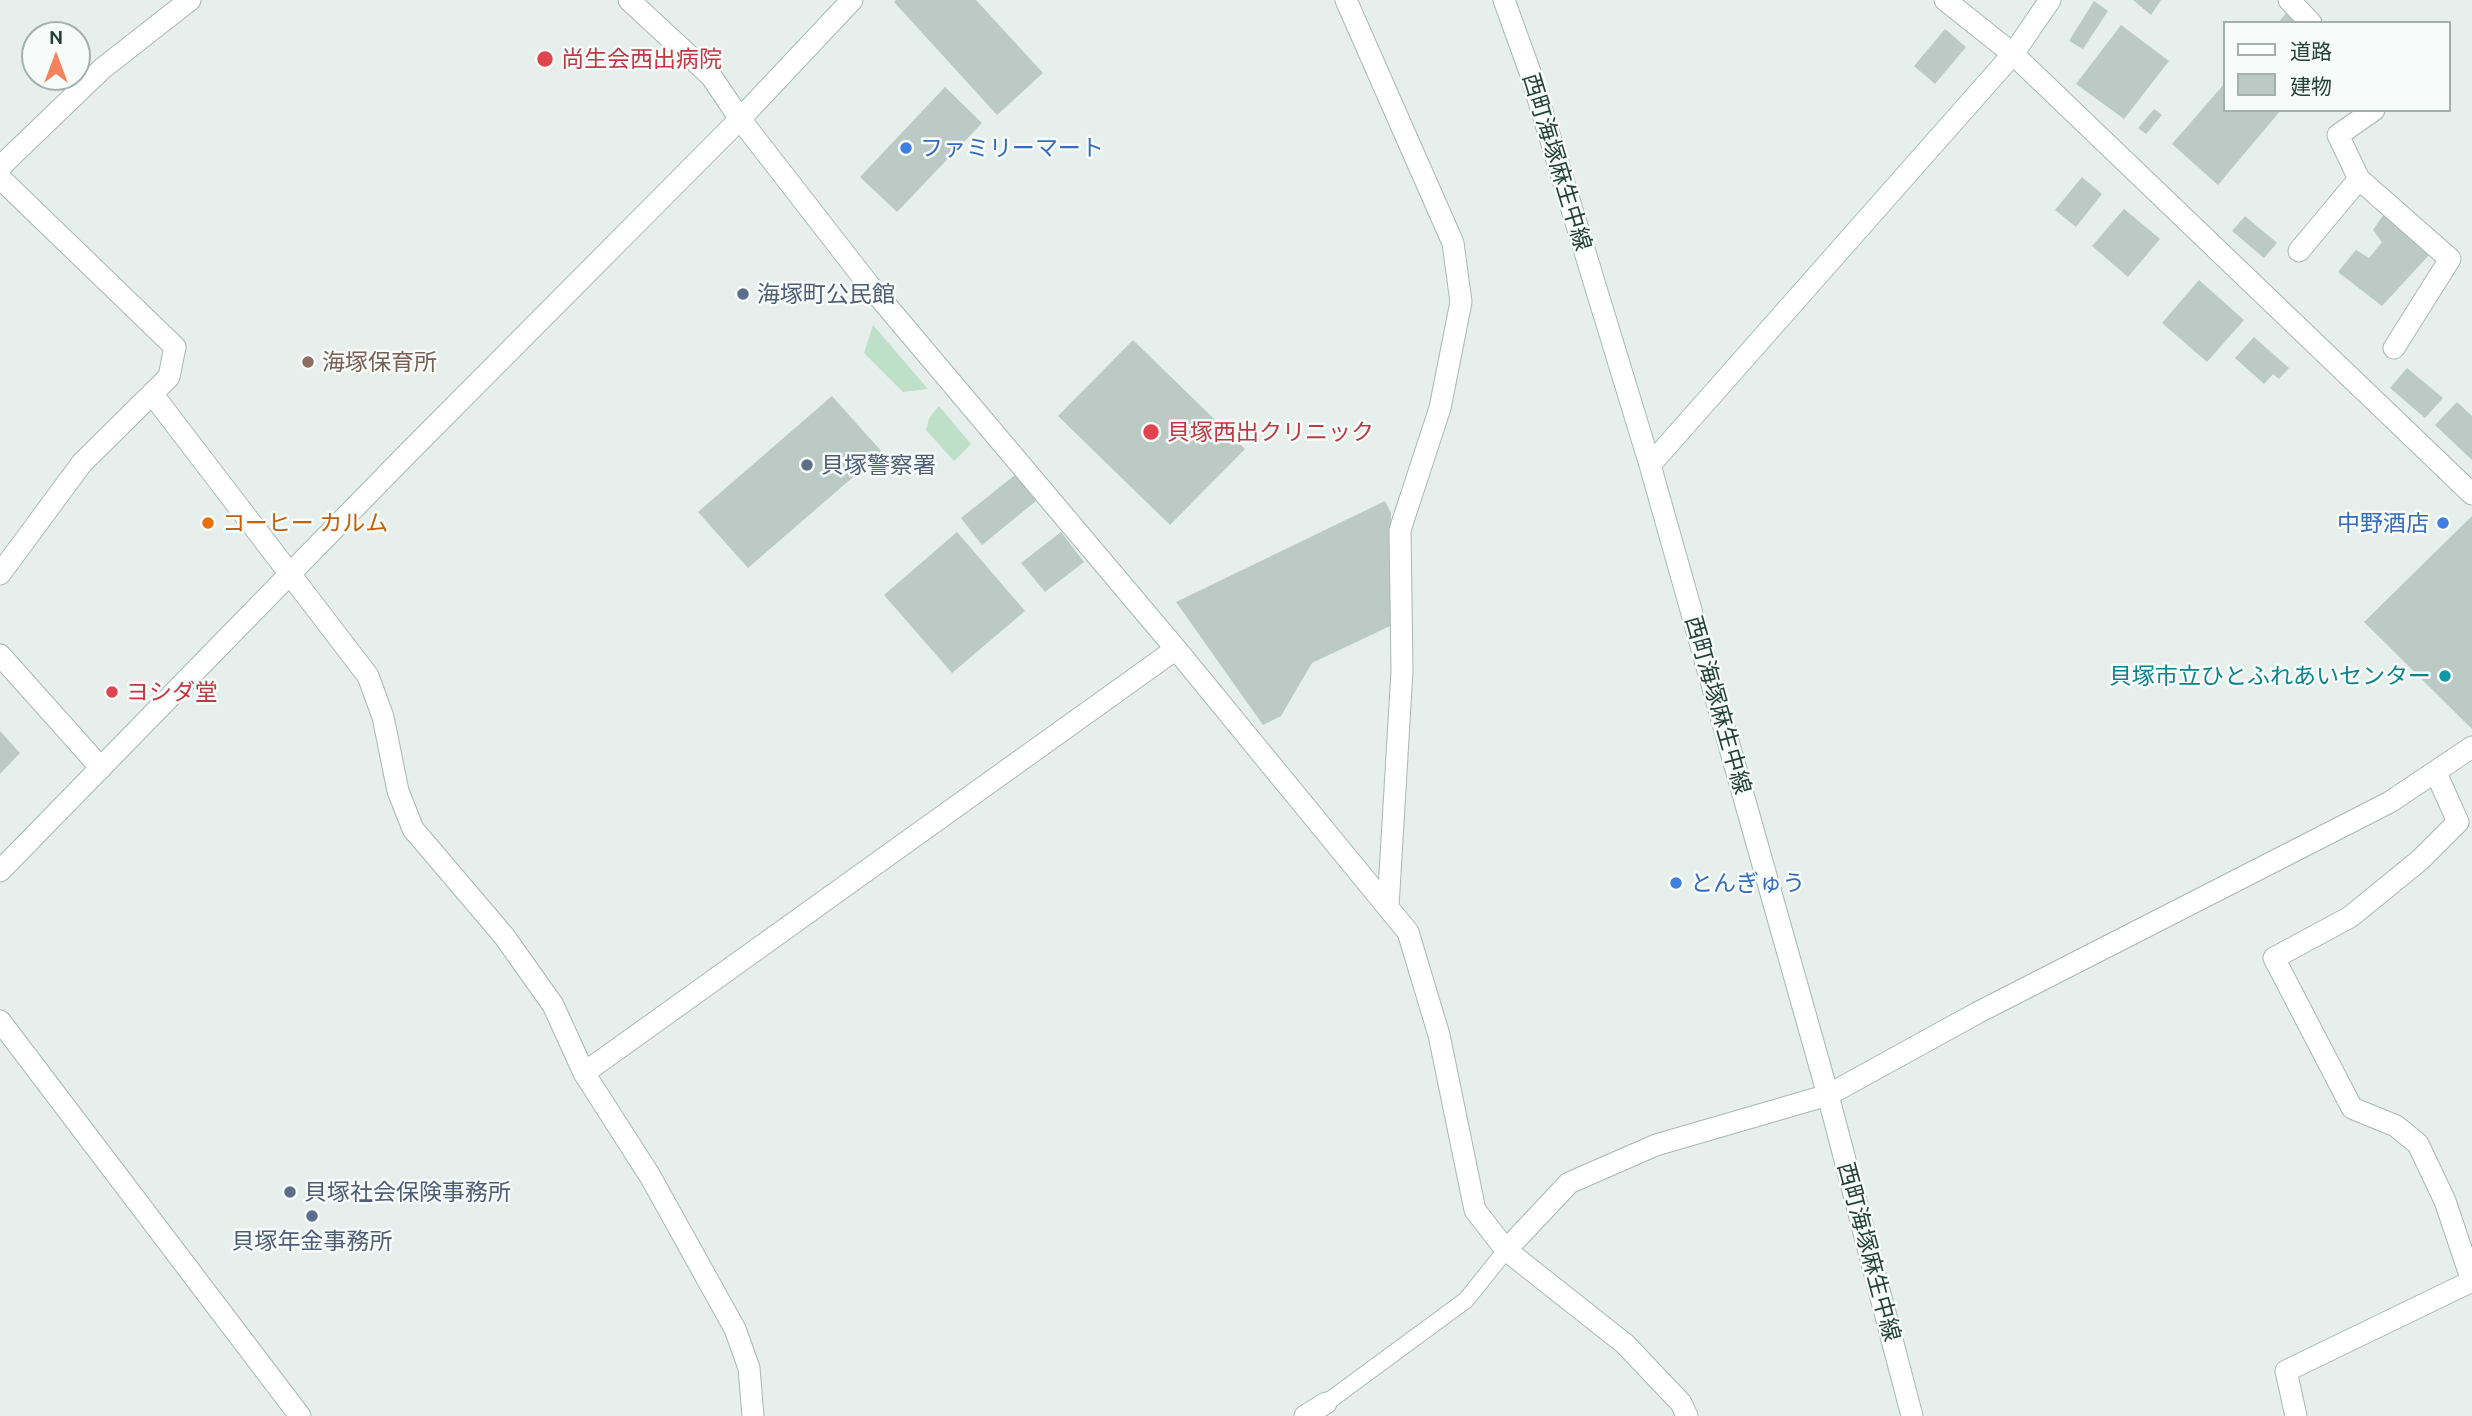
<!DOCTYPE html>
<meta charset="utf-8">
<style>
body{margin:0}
#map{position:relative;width:2472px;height:1416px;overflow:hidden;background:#e6efeb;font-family:Ubuntu,"Noto Sans JP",sans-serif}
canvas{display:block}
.legend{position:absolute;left:2223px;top:21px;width:228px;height:91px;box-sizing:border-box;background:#f7fbf9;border:2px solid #a3b1ad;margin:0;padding:9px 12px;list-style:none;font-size:21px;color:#24423a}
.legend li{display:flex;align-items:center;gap:14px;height:35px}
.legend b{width:35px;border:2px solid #a3b1ad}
.north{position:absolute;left:21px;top:21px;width:70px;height:70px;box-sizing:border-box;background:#f7fbf9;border:2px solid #a3b1ad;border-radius:50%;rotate:0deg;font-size:19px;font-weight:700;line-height:28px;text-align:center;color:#24423a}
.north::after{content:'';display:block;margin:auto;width:24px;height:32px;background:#f4845f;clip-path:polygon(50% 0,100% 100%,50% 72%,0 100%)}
</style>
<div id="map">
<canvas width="2472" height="1416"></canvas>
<ul class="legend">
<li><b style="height:9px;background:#fff"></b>道路</li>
<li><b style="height:19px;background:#bbcac4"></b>建物</li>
</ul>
<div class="north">N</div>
</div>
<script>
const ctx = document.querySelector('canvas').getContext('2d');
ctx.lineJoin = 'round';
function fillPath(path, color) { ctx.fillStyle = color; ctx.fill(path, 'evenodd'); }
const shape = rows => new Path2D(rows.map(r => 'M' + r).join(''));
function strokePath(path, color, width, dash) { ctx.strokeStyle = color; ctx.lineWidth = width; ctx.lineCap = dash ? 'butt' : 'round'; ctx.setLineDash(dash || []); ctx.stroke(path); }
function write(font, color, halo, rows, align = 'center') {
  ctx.font = font + ' Ubuntu,"Noto Sans JP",sans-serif'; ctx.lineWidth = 5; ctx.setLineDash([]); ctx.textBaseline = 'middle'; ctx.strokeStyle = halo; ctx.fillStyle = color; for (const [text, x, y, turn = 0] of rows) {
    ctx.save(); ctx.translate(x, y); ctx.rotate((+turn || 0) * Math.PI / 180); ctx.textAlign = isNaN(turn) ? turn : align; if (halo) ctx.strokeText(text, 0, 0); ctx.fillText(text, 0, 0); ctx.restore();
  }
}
fillPath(shape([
 [873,325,928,389,903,392,864,353],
 [939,406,971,444,954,461,926,430,929,418]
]), '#bfe0c8');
fillPath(shape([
 [896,0,976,0,1043,73,997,115,894,2],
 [2133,0,2161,0,2151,15],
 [2094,1,2108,11,2083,49,2069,41],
 [2286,13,2297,23,2278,23],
 [2121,25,2169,61,2124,119,2076,84],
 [1945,29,1966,47,1935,84,1914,66],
 [2225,83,2225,110,2281,110,2218,185,2172,144],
 [945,87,982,123,897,212,860,177],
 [2154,109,2162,115,2146,134,2138,128],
 [2082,177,2102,194,2076,227,2055,210],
 [2124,209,2160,239,2128,277,2092,246],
 [2384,214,2430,254,2382,306,2338,272,2356,250,2369,258,2382,242,2373,230],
 [2245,216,2277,243,2264,258,2232,231],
 [2199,280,2244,320,2207,362,2162,323],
 [2254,337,2289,368,2279,379,2273,374,2264,384,2235,358],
 [1133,340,1245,449,1170,525,1058,416],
 [2407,368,2443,398,2425,418,2390,388],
 [832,396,882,452,748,568,698,512],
 [2457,402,2472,416,2472,460,2435,425],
 [1015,475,1036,501,982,545,961,518],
 [1385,501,1391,513,1390,626,1312,663,1281,716,1263,725,1176,602],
 [2472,516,2472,729,2364,622],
 [957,532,1025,611,952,673,884,595],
 [1061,532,1084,562,1045,592,1021,563],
 [0,731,20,753,0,774]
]), '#bbcac4');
const lane = shape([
 [1326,1403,1466,1300,1506,1250]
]);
const street = shape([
 [629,0,711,76,740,119,869,285,1176,649,1408,932,1439,1035,1475,1210,1506,1250,1625,1344,1681,1403,1687,1416],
 [1346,0,1453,243,1461,302,1440,408,1400,530,1402,671,1388,907],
 [1945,0,2013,54,2472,494],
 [2289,0,2311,23],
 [2374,110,2338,135,2359,179,2450,259,2394,348],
 [0,167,103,68,190,0],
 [0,178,175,347,169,377,82,463,0,574],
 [2299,251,2359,179],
 [153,395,368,676,383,717,398,791,413,829,504,936,553,1005,584,1073,650,1176,735,1329,749,1368,753,1416],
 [0,655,101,768],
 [2436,773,2458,822,2420,860,2350,917,2274,958,2352,1108,2396,1126,2418,1144,2445,1201,2472,1281],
 [0,1021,300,1416],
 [584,1073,1176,649],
 [1506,1250,1569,1183,1656,1145,1828,1095,1977,1013,2390,802,2472,747],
 [1305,1416,1326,1403],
 [2296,1416,2286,1371,2472,1281]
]);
const secondary = shape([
 [1504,0,1530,72,1650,465,1828,1095,1912,1416],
 [1650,465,2013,54,2050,0],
 [0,871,406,455,740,119,852,0]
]);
strokePath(lane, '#a8b8b2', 18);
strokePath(street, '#a8b8b2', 23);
strokePath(secondary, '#a4bbb3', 23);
strokePath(lane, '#fff', 16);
strokePath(street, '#fff', 21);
strokePath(secondary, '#fff', 21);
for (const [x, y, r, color] of [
 [545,59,9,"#e0444e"],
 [906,148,7,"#3f7fe0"],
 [743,294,7,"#5c6f8a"],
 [308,362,7,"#8d6e63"],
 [1151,432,9,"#e0444e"],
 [807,465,7,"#5c6f8a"],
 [208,523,7,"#e8710a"],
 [2443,523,7,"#3f7fe0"],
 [2445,676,7,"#0f9aa8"],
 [112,692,7,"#e0444e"],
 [1676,883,7,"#3f7fe0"],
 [290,1192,7,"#5c6f8a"],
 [312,1216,7,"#5c6f8a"]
]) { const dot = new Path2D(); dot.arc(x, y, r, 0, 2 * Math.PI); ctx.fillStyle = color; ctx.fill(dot); strokePath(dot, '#f7fbf9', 2.5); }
write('23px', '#be3a42', '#f7fbf9', [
 ["尚生会西出病院",561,59],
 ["貝塚西出クリニック",1167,432],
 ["ヨシダ堂",126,692]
], 'left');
write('23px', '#366cbe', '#f7fbf9', [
 ["ファミリーマート",920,148],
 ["中野酒店",2429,523,"right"],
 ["とんぎゅう",1690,883]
], 'left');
write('23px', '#24423a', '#f7fbf9', [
 ["西町海塚麻生中線",1557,162,73],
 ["西町海塚麻生中線",1718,705,74],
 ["西町海塚麻生中線",1869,1252,75]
]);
write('23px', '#4e5e75', '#f7fbf9', [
 ["海塚町公民館",757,294],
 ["貝塚警察署",821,465],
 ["貝塚社会保険事務所",304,1192],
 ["貝塚年金事務所",312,1241,"center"]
], 'left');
write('23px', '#785e54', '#f7fbf9', [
 ["海塚保育所",322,362]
], 'left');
write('23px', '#c56008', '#f7fbf9', [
 ["コーヒー カルム",222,523]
], 'left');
write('23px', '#0d838f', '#f7fbf9', [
 ["貝塚市立ひとふれあいセンター",2431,676]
], 'right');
</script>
